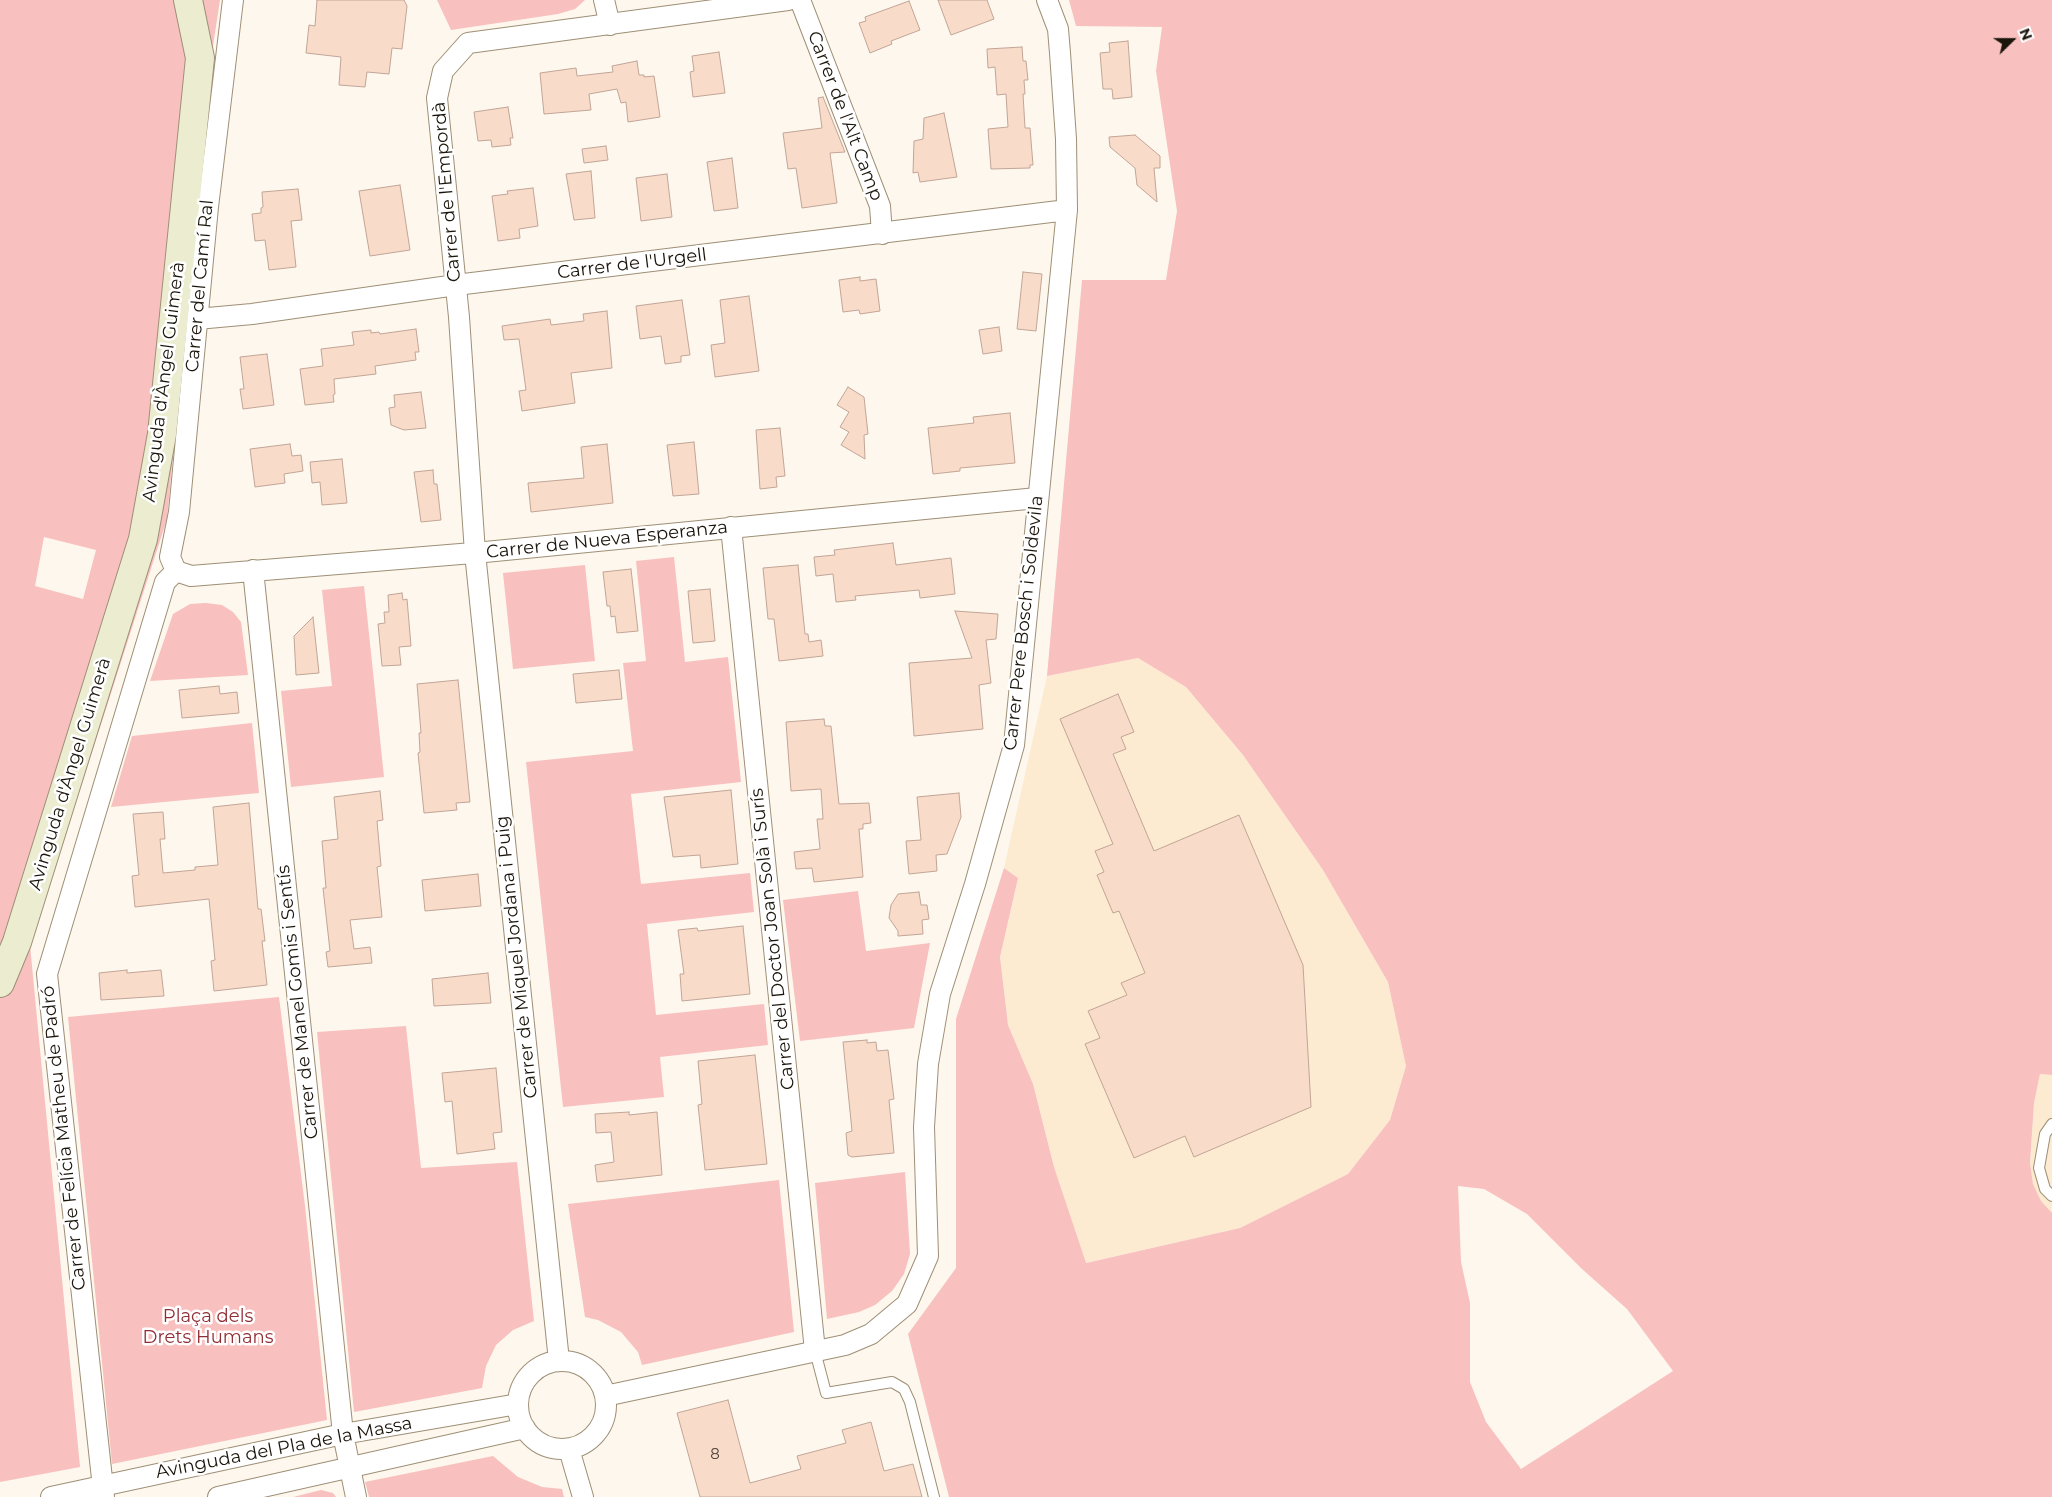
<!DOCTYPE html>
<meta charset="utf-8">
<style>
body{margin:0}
#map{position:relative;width:2052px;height:1497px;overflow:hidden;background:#fef7ed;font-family:Montserrat,sans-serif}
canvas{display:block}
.north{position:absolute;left:1987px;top:15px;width:50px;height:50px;-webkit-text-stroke:4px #fff;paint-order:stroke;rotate:68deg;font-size:14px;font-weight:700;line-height:20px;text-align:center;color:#1a140b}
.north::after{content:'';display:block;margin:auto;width:18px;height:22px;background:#1a140b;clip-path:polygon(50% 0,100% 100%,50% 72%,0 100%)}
</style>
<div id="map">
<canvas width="2052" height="1497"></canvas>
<div class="north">N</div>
</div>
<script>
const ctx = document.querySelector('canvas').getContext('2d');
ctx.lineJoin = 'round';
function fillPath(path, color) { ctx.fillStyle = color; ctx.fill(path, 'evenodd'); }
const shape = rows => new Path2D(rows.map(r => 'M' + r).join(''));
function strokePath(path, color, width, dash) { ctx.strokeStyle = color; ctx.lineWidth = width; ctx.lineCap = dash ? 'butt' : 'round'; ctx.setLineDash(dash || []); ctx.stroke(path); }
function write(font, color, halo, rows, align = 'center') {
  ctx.font = font + ' Montserrat,sans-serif'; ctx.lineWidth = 5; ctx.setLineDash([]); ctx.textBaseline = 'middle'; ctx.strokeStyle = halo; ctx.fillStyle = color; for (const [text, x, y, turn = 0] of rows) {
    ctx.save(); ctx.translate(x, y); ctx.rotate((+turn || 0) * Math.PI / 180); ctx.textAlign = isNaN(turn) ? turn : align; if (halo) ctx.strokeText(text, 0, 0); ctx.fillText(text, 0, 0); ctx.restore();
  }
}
fillPath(shape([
 [1138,658,1186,687,1243,755,1323,870,1388,982,1406,1066,1390,1120,1348,1174,1240,1228,1085,1263,1054,1167,1033,1084,1008,1025,1000,957,1018,878,1004,868,1047,676],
 [2040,1074,2052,1075,2052,1213,2041,1201,2033,1184,2030,1163,2034,1103]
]), '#fcebd1');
fillPath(shape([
 [0,0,220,0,209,72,167,519,30,945,80,1467,0,1482,0,958,4,944,0,943],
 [44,537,96,550,83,599,35,586],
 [437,0,585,0,575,9,558,14,451,30],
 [1069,0,2052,0,2052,1075,2040,1074,2034,1103,2030,1163,2033,1184,2041,1201,2052,1213,2052,1497,949,1497,908,1334,956,1268,956,1019,1004,868,1018,878,1000,957,1008,1025,1033,1084,1054,1167,1086,1263,1240,1228,1348,1174,1390,1120,1406,1066,1388,982,1323,870,1243,755,1186,687,1138,658,1047,676,1082,280,1166,280,1177,211,1156,71,1162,27,1076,26],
 [1458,1186,1484,1189,1527,1214,1582,1269,1627,1309,1673,1371,1521,1469,1486,1422,1470,1382,1470,1303,1461,1262],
 [674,557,685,662,728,657,741,782,631,794,641,884,750,873,754,912,647,924,656,1015,764,1004,768,1045,660,1057,664,1097,563,1107,526,762,633,751,623,663,646,661,636,561],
 [585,565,595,661,513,669,503,573],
 [364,586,384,777,291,787,281,691,332,686,322,590],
 [206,603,222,605,233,612,241,622,248,675,150,681,173,614,190,604],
 [252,723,259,793,111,807,132,736],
 [858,891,866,951,930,943,914,1028,800,1041,783,900],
 [279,997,305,1206,327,1420,112,1464,68,1017],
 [406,1026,421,1168,517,1162,534,1321,513,1330,496,1345,486,1366,482,1388,354,1412,317,1032],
 [905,1172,910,1254,904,1274,892,1291,875,1305,859,1312,827,1319,815,1183],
 [779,1180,794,1332,642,1365,638,1352,621,1332,598,1320,585,1317,568,1204],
 [493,1456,518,1477,542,1487,562,1489,564,1497,369,1497,365,1482],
 [321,1490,333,1493,336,1497,293,1497]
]), '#f8c0be');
const building = shape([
 [317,0,404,0,407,6,402,49,392,48,389,74,367,72,365,87,339,85,341,57,306,53,309,25,315,26,317,0],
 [938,0,987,0,994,19,951,35,938,0],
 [909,1,920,30,891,41,892,44,870,53,859,23,866,21,865,17,909,1],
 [1128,41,1132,97,1113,99,1112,89,1103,89,1100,53,1110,52,1109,43,1128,41],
 [1022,47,1023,61,1026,61,1028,80,1024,80,1025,94,1023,94,1025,128,1030,128,1033,165,1030,165,1030,168,991,169,988,129,1008,127,1006,94,997,95,995,67,988,68,987,49,1022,47],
 [719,52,725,93,693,97,690,72,694,71,692,56,719,52],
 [637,61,639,75,644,75,644,77,654,76,660,117,628,122,626,102,621,103,617,89,589,94,591,110,544,114,540,73,576,68,577,76,613,72,612,66,637,61],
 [823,97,845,152,830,153,837,203,802,208,796,168,788,169,783,133,822,128,818,98,823,97],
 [508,107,513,138,510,138,511,145,492,147,491,140,478,141,474,112,508,107],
 [944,113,957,177,920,182,918,172,913,173,914,141,923,139,924,118,944,113],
 [1135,135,1160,156,1160,168,1154,168,1157,202,1137,185,1135,168,1110,147,1109,137,1135,135],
 [606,146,608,160,584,163,582,149,606,146],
 [732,158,738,208,714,211,707,162,732,158],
 [591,171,595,218,574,220,566,174,591,171],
 [667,174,672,217,641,221,636,178,667,174],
 [400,185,410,250,370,256,359,191,400,185],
 [533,188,538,226,519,229,520,238,498,241,492,196,508,194,507,191,533,188],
 [298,189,302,220,291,221,296,267,269,270,265,240,255,241,252,214,261,213,261,208,263,207,262,192,298,189],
 [1023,272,1042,274,1036,331,1017,329,1023,272],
 [860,277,860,281,876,279,880,311,860,314,859,310,843,312,839,280,860,277],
 [749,296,759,371,715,377,711,345,725,343,720,300,749,296],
 [682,300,690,355,681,356,681,362,665,364,661,336,640,339,636,306,682,300],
 [607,311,612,368,571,373,575,403,522,411,519,391,526,390,519,339,504,340,502,326,550,319,551,325,584,321,583,314,607,311],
 [999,327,1002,351,983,354,979,330,999,327],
 [416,329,419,352,415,352,416,360,375,366,376,374,334,379,335,394,333,395,334,402,305,405,300,369,323,366,321,349,354,345,352,332,371,330,371,333,379,332,380,334,416,329],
 [267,354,274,405,243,409,240,389,244,389,240,357,267,354],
 [848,387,864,397,868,434,864,435,865,459,841,445,849,432,840,427,849,412,837,405,848,387],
 [421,392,426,428,404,430,391,425,389,408,395,407,394,395,421,392],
 [1010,413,1015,463,960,468,960,471,933,474,928,428,974,423,973,417,1010,413],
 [780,428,785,476,776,477,777,487,760,489,756,430,780,428],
 [694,442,699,494,673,496,667,445,694,442],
 [290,444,292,456,301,455,303,471,284,474,285,483,255,487,250,449,290,444],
 [607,444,613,503,531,512,528,483,584,478,581,447,607,444],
 [342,459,347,503,322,505,320,482,312,483,310,462,342,459],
 [433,470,434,484,437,484,441,520,421,522,414,472,433,470],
 [893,543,896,565,951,558,955,594,920,598,919,590,855,596,856,600,836,602,833,574,816,576,814,557,835,555,834,550,893,543],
 [798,565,805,634,808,634,809,642,821,640,823,656,779,661,774,619,768,619,763,568,798,565],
 [631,569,638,631,617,633,615,616,611,617,610,606,607,606,603,572,631,569],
 [710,589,715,641,693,643,688,591,710,589],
 [402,593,403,600,407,599,411,646,399,647,401,665,382,666,378,624,385,623,384,612,389,612,388,595,402,593],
 [955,611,998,614,996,639,986,640,991,683,979,685,983,729,914,736,909,663,972,658,955,611],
 [313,617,319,673,296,675,294,636,313,617],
 [619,670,622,699,576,703,573,674,619,670],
 [458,680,470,802,456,803,457,810,424,813,418,753,420,752,419,733,421,733,417,684,458,680],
 [219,686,220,694,237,692,239,713,182,718,179,690,219,686],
 [1118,694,1134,732,1121,737,1126,749,1113,754,1154,851,1239,815,1303,965,1311,1107,1194,1157,1185,1136,1134,1158,1085,1044,1100,1038,1088,1011,1127,995,1121,983,1145,973,1119,911,1113,913,1097,875,1104,872,1095,851,1113,844,1060,719,1118,694],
 [824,719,825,726,831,726,839,804,869,803,871,823,863,824,863,829,859,829,863,877,814,882,812,868,796,869,794,852,820,849,817,819,823,819,821,789,791,791,786,722,824,719],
 [731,790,738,864,701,868,700,855,673,857,664,797,731,790],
 [380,791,383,820,377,821,381,866,377,867,382,917,350,920,354,949,370,947,372,963,328,967,326,952,330,951,323,888,326,888,322,841,338,839,334,797,380,791],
 [959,793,961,817,947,854,936,855,937,871,909,874,906,841,921,840,917,797,959,793],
 [249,803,258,909,261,909,265,941,262,941,267,985,214,991,211,961,215,960,209,899,135,907,132,876,139,875,133,814,163,812,165,839,160,839,163,873,195,870,195,867,218,865,213,807,249,803],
 [478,874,481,906,425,911,422,880,478,874],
 [919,892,921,905,927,905,929,919,922,920,923,934,898,936,898,931,889,918,891,905,898,894,919,892],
 [743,926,750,994,682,1001,680,974,684,974,678,930,697,928,698,931,743,926],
 [127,970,127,973,161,970,164,996,101,1000,99,973,127,970],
 [488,973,491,1003,434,1006,432,979,488,973],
 [867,1040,867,1043,876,1042,877,1051,888,1050,894,1099,889,1100,894,1153,852,1157,848,1155,846,1133,852,1131,843,1042,867,1040],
 [755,1055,767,1164,705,1170,698,1105,702,1104,698,1061,755,1055],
 [496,1068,502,1132,493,1133,495,1149,457,1154,452,1101,445,1102,442,1073,496,1068],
 [629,1112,629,1115,657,1112,662,1175,597,1182,595,1165,614,1162,611,1132,596,1133,595,1114,629,1112],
 [728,1400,750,1483,801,1469,797,1456,846,1443,842,1430,871,1422,884,1471,913,1464,922,1497,700,1497,677,1413,728,1400]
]);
fillPath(building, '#f9dbca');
strokePath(building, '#c1a596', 1);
const lane = shape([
 [2052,1124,2045,1134,2039,1168,2045,1189,2052,1196],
 [815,1351,826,1393,892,1382,904,1389,910,1402,934,1497]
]);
const street = shape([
 [604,0,610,25],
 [800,0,880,206,882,234],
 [197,319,252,314,456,285,1067,210],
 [731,527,815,1351],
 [253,570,343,1434,356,1497],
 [176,571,191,576,485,552,1037,498],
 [176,571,170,557,179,512,208,207,233,0],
 [559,1361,475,553,459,317,437,98,443,71,468,43,788,0],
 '518 1405a44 44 0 1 1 88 0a44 44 0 1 1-88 0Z',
 [605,1396,845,1345,871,1334,907,1304,928,1256,924,1127,928,1064,940,994,975,884,1014,745,1067,210,1066,139,1060,53,1058,29,1047,0],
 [569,1449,583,1497],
 [51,1497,343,1434,518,1404],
 [104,1497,47,974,165,582,176,571],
 [218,1497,525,1428]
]);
const secondary = shape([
 [0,983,17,942,143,539,162,434,200,58,188,0]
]);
strokePath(lane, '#9e8f76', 12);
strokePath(street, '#9e8f76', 22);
strokePath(secondary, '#9e8f76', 30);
strokePath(lane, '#fff', 10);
strokePath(street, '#fff', 20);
strokePath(secondary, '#ececd1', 28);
write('15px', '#52463b', null, [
 ["8",715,1455]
]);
write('18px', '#1a140b', '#fff', [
 ["Carrer de l'Alt Camp",845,116,69],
 ["Carrer de l'Empordà",447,192,-95],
 ["Carrer de l'Urgell",632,264,-7],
 ["Carrer del Camí Ral",200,286,-85],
 ["Avinguda d'Àngel Guimerà",164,382,-83],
 ["Carrer de Nueva Esperanza",607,540,-6],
 ["Carrer Pere Bosch i Soldevila",1024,623,-84],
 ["Avinguda d'Àngel Guimerà",70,774,-73],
 ["Carrer del Doctor Joan Solà i Surís",773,939,-96],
 ["Carrer de Miquel Jordana i Puig",517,957,-96],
 ["Carrer de Manel Gomis i Sentís",298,1002,-96],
 ["Carrer de Felícia Matheu de Padró",64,1138,-96],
 ["Avinguda del Pla de la Massa",284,1448,-11]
]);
write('18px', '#902e35', '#fff', [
 ["Plaça dels",208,1317],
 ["Drets Humans",208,1338]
]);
</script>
